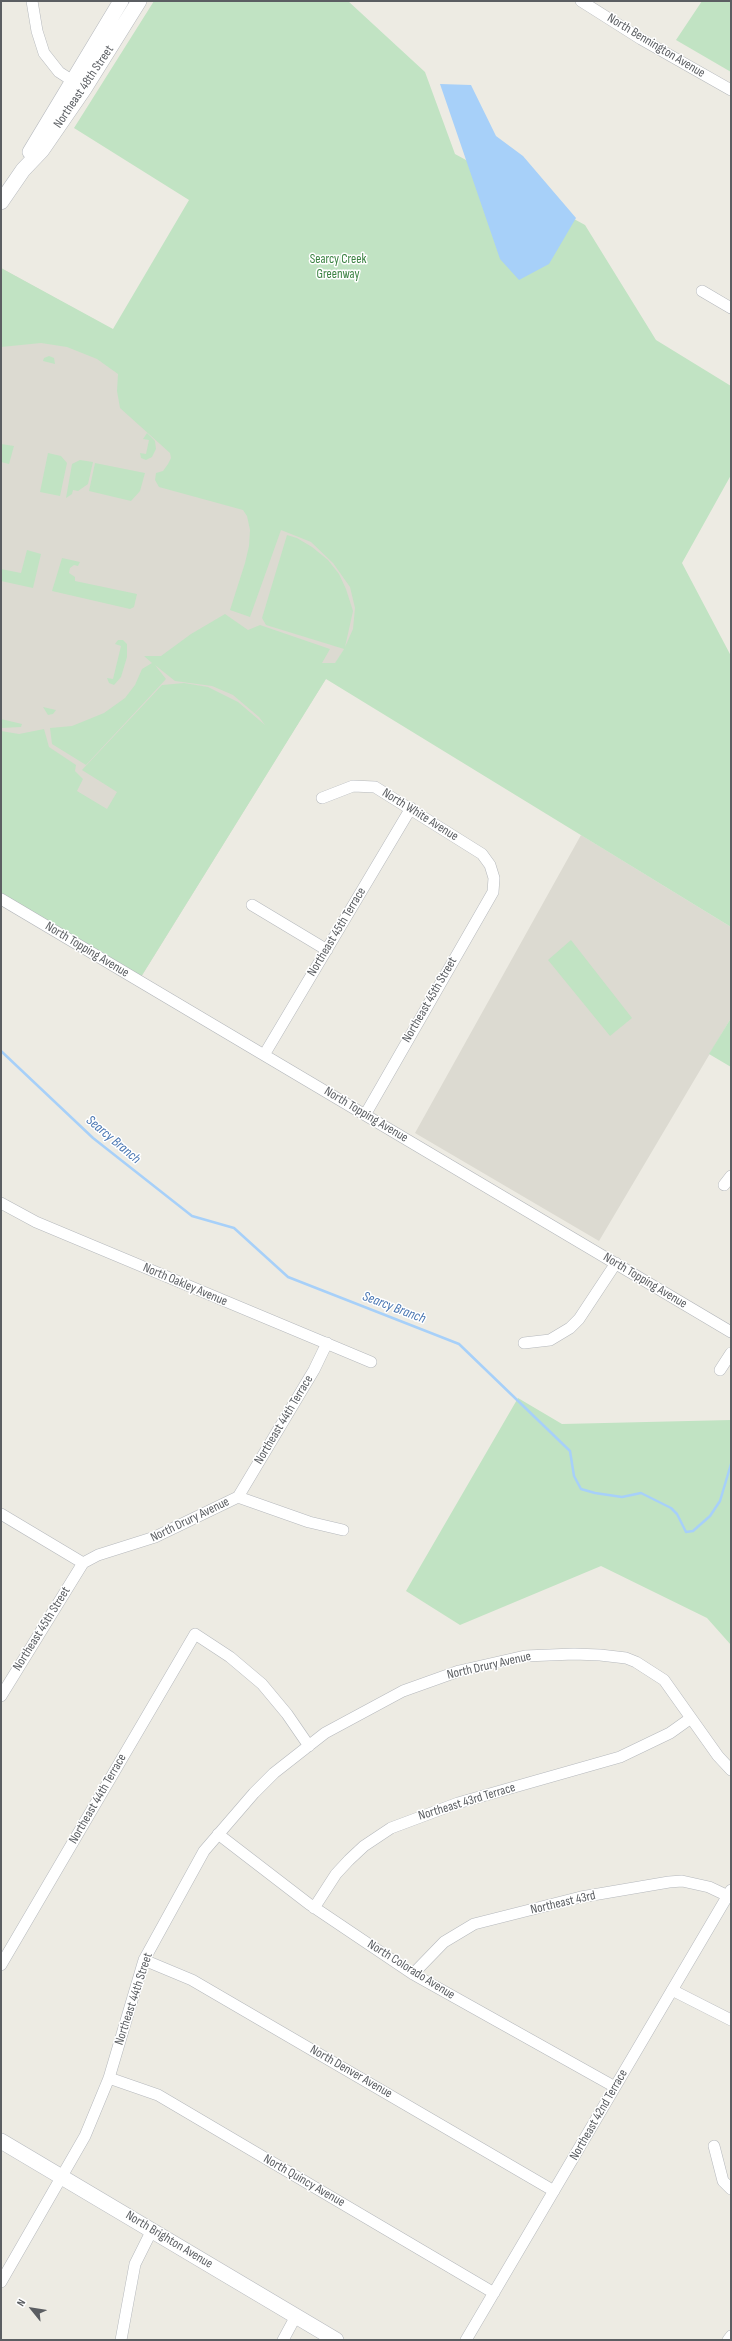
<!DOCTYPE html>
<style>
body{margin:0}
#map{position:relative;width:732px;height:2341px;overflow:hidden;background:#edebe3;font-family:"Sofia Sans Condensed",sans-serif}
canvas{display:block}
.frame{position:absolute;inset:0;border:2px solid #5b5e62;pointer-events:none}
.north{position:absolute;left:12px;top:2289px;width:40px;height:40px;-webkit-text-stroke:3px #fff;paint-order:stroke;rotate:300deg;font-size:11px;font-weight:700;line-height:16px;text-align:center;color:#5b5e62}
.north::after{content:'';display:block;margin:auto;width:14px;height:18px;background:#5b5e62;clip-path:polygon(50% 0,100% 100%,50% 72%,0 100%)}
</style>
<div id="map">
<canvas width="732" height="2341"></canvas>
<div class="frame"></div>
<div class="north">N</div>
</div>
<script>
const ctx = document.querySelector('canvas').getContext('2d');
ctx.lineJoin = 'round';
function fillPath(path, color) { ctx.fillStyle = color; ctx.fill(path, 'evenodd'); }
const shape = rows => new Path2D(rows.map(r => 'M' + r).join(''));
function strokePath(path, color, width, dash) { ctx.strokeStyle = color; ctx.lineWidth = width; ctx.lineCap = dash ? 'butt' : 'round'; ctx.setLineDash(dash || []); ctx.stroke(path); }
function write(font, color, halo, rows, align = 'center') {
  ctx.font = font + ' "Sofia Sans Condensed",sans-serif'; ctx.lineWidth = 3; ctx.setLineDash([]); ctx.textBaseline = 'middle'; ctx.strokeStyle = halo; ctx.fillStyle = color; for (const [text, x, y, turn = 0] of rows) {
    ctx.save(); ctx.translate(x, y); ctx.rotate((+turn || 0) * Math.PI / 180); ctx.textAlign = isNaN(turn) ? turn : align; if (halo) ctx.strokeText(text, 0, 0); ctx.fillText(text, 0, 0); ctx.restore();
  }
}
fillPath(shape([
 [1,268,433,506,141,977,1,892],
 [581,835,731,927,731,1018,599,1241,415,1133]
]), '#dcdad1');
fillPath(shape([
 [154,1,348,1,425,72,455,154,585,225,656,340,731,386,731,475,682,563,731,656,731,927,326,679,141,977,1,894,1,731,19,734,44,729,49,747,76,765,75,771,83,779,77,791,107,809,117,792,82,770,162,685,184,683,208,687,238,702,265,725,259,717,233,695,212,686,175,681,155,665,166,679,86,765,52,744,50,728,72,726,104,713,125,698,135,685,142,669,152,663,144,656,161,656,191,634,225,614,248,630,260,625,330,649,322,663,335,663,344,649,266,625,262,618,287,535,297,538,312,547,328,560,339,574,346,589,353,611,345,647,353,629,355,608,350,587,333,563,311,542,281,530,250,617,230,610,245,563,249,546,250,530,247,516,243,510,159,487,155,480,156,473,163,471,168,464,171,458,170,453,120,408,117,391,118,374,97,359,67,347,41,343,1,347,1,268,113,329,189,200,74,128],
 [702,1,731,1,731,72,676,40],
 [49,356,54,358,55,364,43,361,44,358],
 [147,433,155,441,156,449,152,457,146,460,141,458,140,453,146,454,149,440,143,439],
 [1,444,14,446,9,464,1,462],
 [48,453,61,456,67,463,60,496,40,492],
 [80,460,93,462,88,484,78,491,73,490,72,494,66,498,72,464],
 [95,463,145,473,140,491,131,501,89,491],
 [27,550,41,554,33,588,1,581,1,569,21,573],
 [62,558,80,562,78,566,74,565,70,568,69,573,75,577,75,581,137,594,134,607,130,609,52,591],
 [118,640,123,640,127,644,127,657,121,677,114,685,109,683,107,678,113,679,121,646,115,644],
 [43,707,56,710,53,714,48,715],
 [1,719,22,724,21,727,1,728],
 [571,940,632,1018,610,1036,548,960],
 [731,1018,731,1067,709,1054],
 [518,1398,562,1424,731,1420,731,1645,707,1618,601,1566,460,1625,406,1591]
]), '#c1e3c3');
fillPath(shape([
 [440,84,471,85,496,136,523,156,576,218,549,264,519,280,500,259]
]), '#a7d0f9');
strokePath(shape([
 [1,1051,93,1138,192,1216,234,1228,288,1277,459,1344,570,1451,574,1476,581,1489,595,1493,622,1497,641,1493,671,1508,677,1514,686,1532,693,1531,710,1516,720,1501,731,1464]
]), '#a7d0f9', 2.5);
const street = shape([
 [32,1,37,31,44,53,59,72,79,85],
 [581,1,641,39,731,90],
 [702,291,731,308],
 [322,798,353,786,375,787,482,854,490,865,494,878,493,892,365,1115],
 [1,899,731,1332],
 [252,905,327,950],
 [264,1055,411,808],
 [724,1185,731,1176],
 [1,1203,36,1222,371,1362],
 [524,1343,550,1340,570,1328,579,1319,616,1263],
 [720,1370,731,1353],
 [238,1497,314,1370,327,1343],
 [1,1514,83,1563],
 [1,1696,83,1563,98,1555,155,1537,238,1497,309,1522,343,1530],
 [218,1834,309,1904,413,1974,615,2087],
 [314,1908,336,1874,349,1860,364,1846,391,1828,458,1803,620,1757,670,1733,691,1718],
 [144,1960,192,1980,554,2191],
 [1,1965,195,1634,230,1657,262,1684,287,1714,309,1746],
 [413,1974,444,1942,474,1924,581,1897,669,1882,682,1881,709,1887,728,1896],
 [672,1990,731,2020],
 [109,2078,158,2095,494,2293],
 [714,2146,723,2181,731,2189],
 [1,2282,85,2136,109,2078,144,1960,204,1851,254,1793,274,1773,325,1733,403,1691,459,1671,525,1656,574,1654,600,1655,626,1658,636,1662,664,1680,718,1756,731,1770],
 [121,2340,135,2264,152,2230],
 [283,2340,296,2316],
 [466,2340,731,1890],
 [728,2340,731,2336]
]);
const secondary = shape([
 [30,152,121,1],
 [1,202,23,170,42,150,84,89,139,1],
 [1,2141,336,2340]
]);
strokePath(street, '#b5b8bc', 12);
strokePath(secondary, '#b6b9be', 16);
strokePath(street, '#fff', 11);
strokePath(secondary, '#fff', 15);
write('13px', '#5b5e62', '#fff', [
 ["North Bennington Avenue",656,46,31],
 ["Northeast 48th Street",84,87,-56],
 ["North White Avenue",420,815,32],
 ["Northeast 45th Terrace",337,932,-59],
 ["North Topping Avenue",87,950,31],
 ["Northeast 45th Street",430,1000,-60],
 ["North Topping Avenue",366,1115,31],
 ["North Topping Avenue",645,1281,31],
 ["North Oakley Avenue",185,1285,23],
 ["Northeast 44th Terrace",284,1420,-59],
 ["North Drury Avenue",190,1520,-26],
 ["Northeast 45th Street",42,1629,-58],
 ["North Drury Avenue",489,1666,-13],
 ["Northeast 44th Terrace",98,1799,-60],
 ["Northeast 43rd Terrace",467,1802,-17],
 ["Northeast 43rd",563,1903,-13],
 ["North Colorado Avenue",411,1970,32],
 ["Northeast 44th Street",134,1999,-72],
 ["North Denver Avenue",351,2072,30],
 ["Northeast 42nd Terrace",599,2115,-60],
 ["North Quincy Avenue",304,2181,30],
 ["North Brighton Avenue",169,2240,31]
]);
write('13px', '#3b8242', '#fff', [
 ["Searcy Creek",338,260],
 ["Greenway",338,275]
]);
write('italic 14px', '#4976b2', '#fff', [
 ["Searcy Branch",113,1140,40],
 ["Searcy Branch",394,1308,21]
]);
</script>
